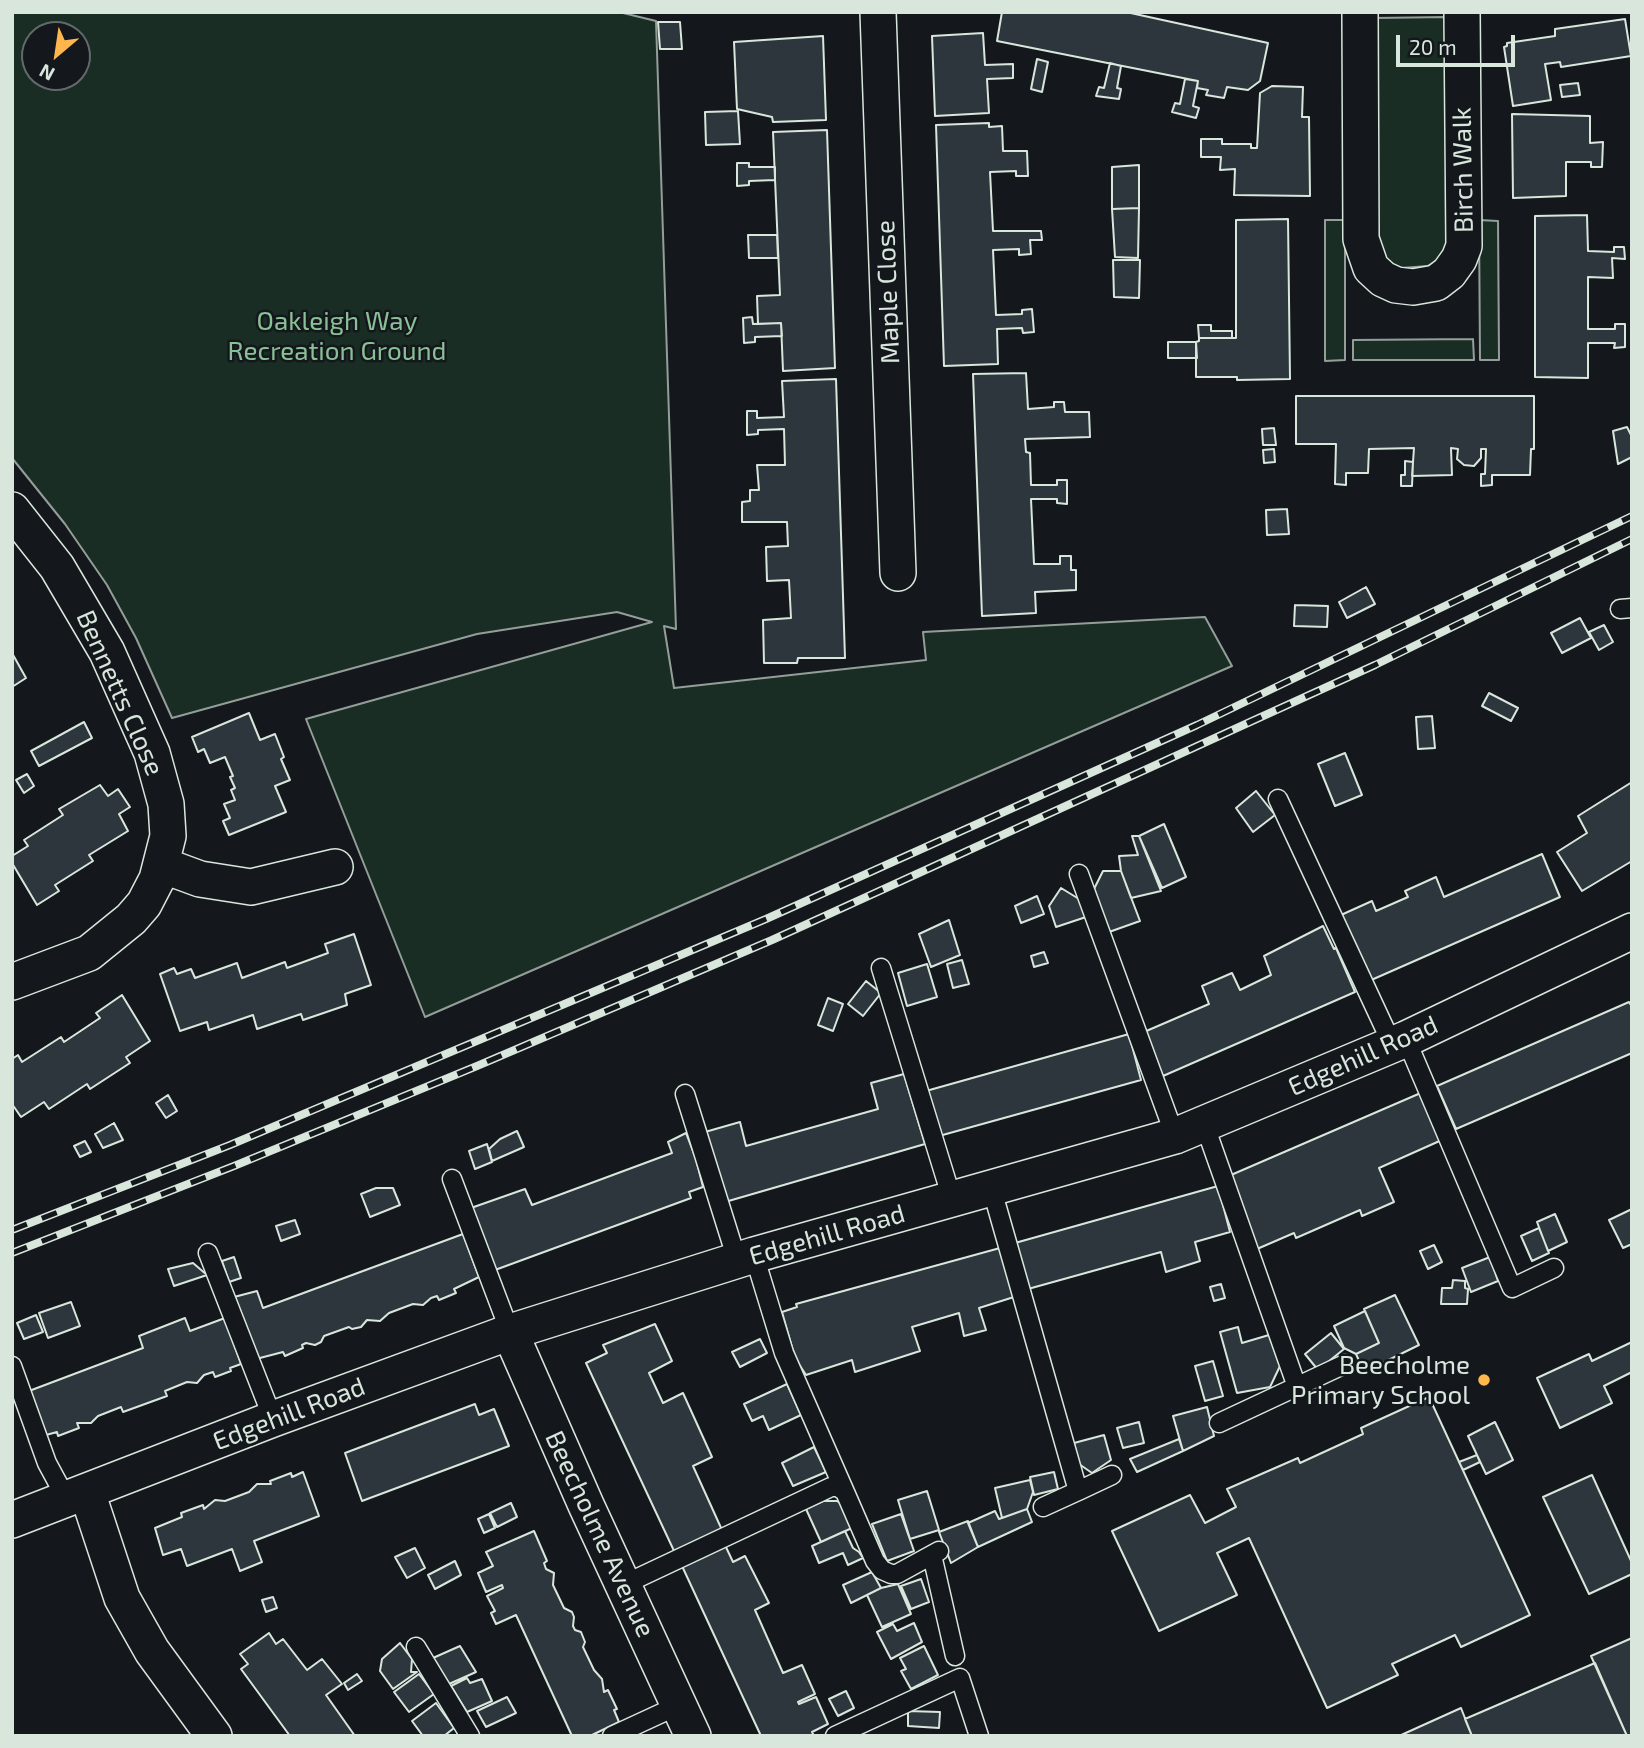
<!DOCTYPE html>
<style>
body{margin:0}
#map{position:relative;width:1644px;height:1748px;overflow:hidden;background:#14181c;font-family:"Exo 2",sans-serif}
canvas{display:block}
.frame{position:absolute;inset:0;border:14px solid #d8e6dc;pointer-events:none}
.north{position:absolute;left:21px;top:21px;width:70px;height:70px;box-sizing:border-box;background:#14181c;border:2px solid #626a69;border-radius:50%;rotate:209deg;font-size:19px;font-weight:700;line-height:28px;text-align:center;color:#d8e6dc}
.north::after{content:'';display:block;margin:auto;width:24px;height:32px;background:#ffb74d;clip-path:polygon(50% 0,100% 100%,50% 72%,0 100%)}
.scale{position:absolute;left:1396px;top:35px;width:119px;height:32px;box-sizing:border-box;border:4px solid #d8e6dc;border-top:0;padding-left:9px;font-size:21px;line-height:24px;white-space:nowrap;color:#d8e6dc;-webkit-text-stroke:5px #14181c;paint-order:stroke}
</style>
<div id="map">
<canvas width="1644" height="1748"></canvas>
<div class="frame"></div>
<div class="north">N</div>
<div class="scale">20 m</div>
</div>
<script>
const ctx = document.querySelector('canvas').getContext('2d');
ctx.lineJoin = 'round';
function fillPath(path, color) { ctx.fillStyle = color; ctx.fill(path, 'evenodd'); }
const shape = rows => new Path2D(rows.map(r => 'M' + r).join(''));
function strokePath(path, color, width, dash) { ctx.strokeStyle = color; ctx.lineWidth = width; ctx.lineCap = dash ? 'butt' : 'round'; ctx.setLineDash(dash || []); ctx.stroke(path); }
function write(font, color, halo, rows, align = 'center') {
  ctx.font = font + ' "Exo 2",sans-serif'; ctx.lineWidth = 5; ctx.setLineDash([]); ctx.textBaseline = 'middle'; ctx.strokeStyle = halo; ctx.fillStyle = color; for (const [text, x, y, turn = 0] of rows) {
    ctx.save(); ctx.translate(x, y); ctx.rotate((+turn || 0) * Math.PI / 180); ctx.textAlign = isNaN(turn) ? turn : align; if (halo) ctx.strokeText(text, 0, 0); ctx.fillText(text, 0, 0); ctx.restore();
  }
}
const green = shape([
 [12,12,619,12,656,21,676,629,664,626,674,688,926,660,923,632,1205,617,1232,666,425,1017,306,719,652,622,617,612,477,634,172,718,136,638,107,585,65,524,12,458,12,12],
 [77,35,77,77,35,77,35,35,77,35],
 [1448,17,1449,239,1439,260,1428,266,1401,268,1390,264,1374,249,1374,18,1448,17],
 [1325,220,1345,220,1345,360,1325,361,1325,220],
 [1479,220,1498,221,1499,360,1480,360,1479,220],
 [1473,339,1474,360,1353,360,1353,340,1473,339]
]);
fillPath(green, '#1a2d24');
strokePath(green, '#939e99', 2);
const building = shape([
 [1002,12,1126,12,1268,43,1260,81,1248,90,1227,87,1224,98,1206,95,1208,90,1197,88,1198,81,997,41,1002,12],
 [1625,19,1631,56,1561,67,1560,62,1545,64,1551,100,1513,106,1504,47,1507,46,1507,43,1555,36,1555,29,1625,19],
 [658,22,680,22,682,49,660,49,658,22],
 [983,33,985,65,1013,64,1013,78,987,79,989,113,935,116,932,36,983,33],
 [823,36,826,120,773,122,772,117,737,109,734,42,823,36],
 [1037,59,1048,62,1042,92,1031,89,1037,59],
 [1110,63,1121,66,1117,88,1121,89,1119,99,1096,96,1099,87,1104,88,1110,63],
 [1185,79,1198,81,1193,106,1199,108,1196,118,1172,112,1175,103,1180,104,1185,79],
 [1578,83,1580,95,1562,97,1560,85,1578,83],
 [1272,86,1303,87,1302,117,1309,117,1310,196,1234,195,1235,169,1220,170,1221,157,1201,157,1201,139,1222,139,1222,144,1251,144,1251,148,1257,148,1260,93,1272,86],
 [738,111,740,144,706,145,705,112,738,111],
 [1512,114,1590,116,1590,143,1603,142,1602,167,1591,167,1591,162,1566,162,1566,196,1513,198,1512,114],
 [989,123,989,127,1002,126,1003,151,1027,151,1028,176,1016,176,1016,171,990,172,993,231,1041,231,1042,240,1030,240,1031,254,1019,255,1019,249,993,250,996,315,1022,314,1022,310,1032,309,1034,332,1023,333,1022,328,997,329,998,364,944,366,936,125,989,123],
 [827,130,835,368,783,371,781,323,758,324,757,296,780,295,773,132,827,130],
 [737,163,749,163,749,167,775,167,775,180,749,181,749,185,737,186,737,163],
 [1139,165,1139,208,1112,209,1112,167,1139,165],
 [1139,208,1138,258,1115,257,1112,209,1139,208],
 [1587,215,1588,251,1614,252,1614,247,1624,247,1625,259,1612,258,1613,278,1588,277,1588,329,1615,329,1615,324,1625,324,1625,347,1614,348,1615,343,1588,343,1588,378,1535,377,1535,216,1587,215],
 [1288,219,1290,379,1237,380,1237,377,1196,377,1196,342,1199,341,1199,338,1236,338,1236,220,1288,219],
 [748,235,777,235,778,258,749,258,748,235],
 [1113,260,1140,260,1139,298,1114,297,1113,260],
 [752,317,753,324,781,323,782,336,755,337,755,342,744,343,743,318,752,317],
 [1198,325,1211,325,1211,331,1232,331,1232,338,1199,338,1198,325],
 [1168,342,1196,342,1197,358,1168,358,1168,342],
 [1026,373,1028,409,1054,407,1054,402,1064,402,1065,412,1089,412,1090,437,1025,439,1026,452,1030,453,1031,485,1057,485,1057,480,1067,480,1067,504,1057,503,1057,499,1031,499,1034,564,1060,564,1060,556,1071,556,1071,570,1076,570,1076,590,1035,592,1036,613,982,616,973,374,1026,373],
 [836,379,845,658,798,658,797,663,764,663,763,620,791,618,789,580,767,581,766,547,788,546,787,522,742,522,742,502,750,501,750,490,759,490,757,465,785,465,784,429,758,430,758,434,747,435,747,411,757,411,757,418,784,417,782,381,836,379],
 [1296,396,1534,396,1534,449,1531,449,1530,475,1492,475,1492,485,1481,486,1481,474,1485,474,1486,449,1481,449,1481,458,1474,466,1464,465,1457,459,1458,449,1451,448,1452,475,1412,476,1414,448,1369,449,1368,473,1346,473,1346,485,1335,484,1336,444,1296,444,1296,396],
 [1627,427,1632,437,1632,457,1618,464,1613,431,1627,427],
 [1274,428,1276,445,1263,445,1262,429,1274,428],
 [1274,449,1275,462,1264,463,1263,450,1274,449],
 [1405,461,1413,462,1412,486,1401,486,1401,475,1405,475,1405,461],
 [1287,509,1289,534,1267,535,1266,510,1287,509],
 [1366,587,1375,604,1347,618,1339,602,1366,587],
 [1295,605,1328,606,1327,627,1294,626,1295,605],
 [1580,618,1591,638,1562,653,1551,633,1580,618],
 [1604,625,1613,642,1599,650,1589,632,1604,625],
 [12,653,26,678,12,687,12,653],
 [1489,693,1518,708,1511,721,1482,706,1489,693],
 [249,713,260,740,275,734,284,757,281,759,290,780,275,786,286,812,229,835,223,821,230,818,224,804,235,800,231,790,235,788,230,777,233,776,225,757,210,763,204,749,198,752,192,737,249,713],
 [1432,716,1435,748,1418,749,1416,717,1432,716],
 [84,722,92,738,39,766,31,751,84,722],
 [1345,753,1362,795,1335,806,1318,764,1345,753],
 [27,774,34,786,24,793,16,780,27,774],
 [1632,782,1632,861,1582,891,1557,852,1587,833,1578,816,1632,782],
 [100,785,108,796,118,789,130,807,119,814,128,831,89,855,93,861,55,885,59,891,37,905,12,863,12,856,28,846,24,840,63,815,59,809,100,785],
 [1256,791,1275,815,1253,832,1236,808,1256,791],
 [1164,824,1186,877,1162,888,1139,836,1164,824],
 [1132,836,1139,836,1161,891,1131,898,1121,871,1119,856,1138,855,1132,836],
 [1542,854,1560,897,1369,981,1341,915,1372,901,1376,911,1408,897,1405,891,1436,877,1444,897,1542,854],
 [1103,871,1121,871,1140,921,1109,932,1093,891,1103,871],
 [1061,888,1079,899,1086,917,1056,927,1049,906,1061,888],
 [1037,896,1044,914,1021,923,1015,906,1037,896],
 [949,920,960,955,931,967,919,934,949,920],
 [1323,926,1334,949,1336,948,1355,992,1163,1076,1144,1032,1209,1004,1202,986,1232,973,1240,990,1271,975,1264,956,1323,926],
 [354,934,371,985,345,994,347,1005,303,1020,301,1014,257,1029,253,1015,209,1030,207,1022,180,1031,160,974,174,968,177,974,191,969,195,978,237,963,242,978,285,962,287,968,328,953,325,944,354,934],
 [1044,952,1048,963,1034,967,1031,956,1044,952],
 [962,960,969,984,953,988,947,964,962,960],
 [927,964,937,997,907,1006,898,973,927,964],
 [866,981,881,993,863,1016,848,1004,866,981],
 [122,995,150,1041,126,1057,130,1063,90,1089,87,1084,49,1109,44,1102,21,1117,12,1104,12,1059,18,1055,22,1062,61,1037,64,1042,100,1018,96,1013,122,995],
 [828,998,843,1004,833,1031,818,1025,828,998],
 [1629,1002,1632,1007,1632,1053,1456,1129,1437,1086,1629,1002],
 [1129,1034,1141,1080,939,1136,926,1091,1129,1034],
 [904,1074,925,1144,725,1202,705,1132,740,1122,746,1146,878,1109,871,1083,904,1074],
 [1423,1092,1444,1139,1379,1168,1394,1202,1362,1216,1360,1210,1296,1238,1294,1233,1257,1249,1231,1175,1423,1092],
 [168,1095,177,1111,166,1118,156,1103,168,1095],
 [114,1123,123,1140,103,1148,95,1134,114,1123],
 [517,1131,524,1147,492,1161,489,1149,500,1139,517,1131],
 [686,1133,696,1159,703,1187,689,1192,691,1198,495,1270,471,1208,525,1189,532,1205,672,1153,668,1142,686,1133],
 [85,1141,91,1152,80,1157,74,1146,85,1141],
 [487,1144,492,1162,475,1169,469,1151,487,1144],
 [1218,1186,1230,1232,1195,1242,1200,1261,1166,1272,1161,1252,1028,1289,1015,1243,1218,1186],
 [376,1188,393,1188,400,1205,370,1217,361,1194,376,1188],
 [1632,1209,1632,1244,1623,1248,1609,1220,1632,1209],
 [1555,1214,1567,1242,1548,1251,1537,1222,1555,1214],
 [295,1220,300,1234,281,1241,276,1226,295,1220],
 [1539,1228,1549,1253,1532,1261,1521,1236,1539,1228],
 [463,1234,479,1277,454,1289,456,1293,439,1300,437,1296,431,1298,423,1305,413,1304,389,1313,380,1321,367,1320,361,1327,352,1329,349,1327,324,1336,321,1342,315,1345,306,1343,302,1345,303,1348,285,1356,283,1352,256,1359,234,1297,257,1291,263,1308,463,1234],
 [1434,1245,1442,1262,1428,1269,1420,1251,1434,1245],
 [1000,1248,1014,1297,979,1308,986,1330,964,1336,959,1313,912,1327,920,1351,855,1372,852,1360,806,1375,795,1358,782,1312,797,1307,796,1304,1000,1248],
 [234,1257,241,1278,229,1282,222,1261,234,1257],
 [1490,1257,1498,1281,1471,1292,1462,1268,1490,1257],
 [193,1263,207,1275,174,1286,168,1269,193,1263],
 [1453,1280,1465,1281,1465,1288,1468,1289,1467,1304,1441,1304,1442,1288,1452,1288,1453,1280],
 [1221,1284,1225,1298,1214,1301,1210,1287,1221,1284],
 [1395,1295,1419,1345,1364,1372,1356,1354,1379,1343,1364,1309,1395,1295],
 [71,1302,80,1326,48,1338,39,1313,71,1302],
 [1365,1311,1379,1343,1356,1354,1344,1348,1334,1326,1365,1311],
 [36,1315,43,1332,24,1339,17,1323,36,1315],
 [185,1318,190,1331,225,1318,241,1364,230,1368,231,1371,215,1377,213,1372,204,1375,197,1383,187,1382,165,1391,167,1396,123,1412,121,1407,98,1416,91,1423,77,1423,79,1428,58,1436,57,1432,46,1435,29,1391,143,1348,139,1336,185,1318],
 [655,1324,672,1361,649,1373,663,1403,683,1393,712,1457,693,1466,722,1530,675,1553,586,1363,607,1353,603,1345,655,1324],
 [1238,1327,1242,1343,1269,1335,1280,1366,1270,1387,1237,1393,1220,1332,1238,1327],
 [1331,1333,1344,1349,1318,1370,1305,1354,1331,1333],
 [760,1339,767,1353,740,1367,732,1352,760,1339],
 [1632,1342,1632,1372,1604,1386,1612,1403,1560,1428,1537,1378,1589,1354,1592,1361,1632,1342],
 [1213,1361,1223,1396,1205,1401,1195,1366,1213,1361],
 [787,1384,801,1415,769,1430,763,1416,752,1421,744,1404,787,1384],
 [1429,1397,1530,1615,1461,1647,1455,1635,1392,1664,1398,1675,1327,1708,1249,1538,1217,1553,1237,1595,1159,1631,1112,1531,1190,1495,1205,1523,1236,1507,1227,1489,1298,1458,1300,1463,1363,1434,1361,1428,1429,1397],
 [475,1404,479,1415,494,1409,509,1446,362,1501,345,1453,475,1404],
 [1207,1407,1214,1436,1183,1451,1173,1416,1207,1407],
 [1139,1422,1144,1443,1123,1448,1117,1428,1139,1422],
 [1495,1422,1513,1460,1486,1474,1468,1436,1495,1422],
 [1104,1435,1111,1460,1092,1473,1079,1464,1074,1443,1104,1435],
 [1179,1439,1183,1451,1137,1472,1130,1459,1179,1439],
 [814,1447,826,1472,793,1486,782,1463,814,1447],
 [1477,1455,1480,1462,1463,1470,1459,1462,1477,1455],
 [303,1472,319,1516,254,1541,262,1562,240,1571,232,1549,187,1566,181,1549,163,1555,155,1528,182,1517,181,1513,203,1505,204,1509,215,1500,225,1501,249,1492,257,1484,271,1484,270,1481,291,1473,292,1477,303,1472],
 [1054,1472,1058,1489,1034,1495,1030,1477,1054,1472],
 [1592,1475,1632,1563,1632,1574,1589,1594,1543,1497,1592,1475],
 [1030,1480,1033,1492,1027,1509,1002,1518,995,1488,1030,1480],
 [927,1491,939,1530,910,1539,898,1500,927,1491],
 [823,1501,837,1501,840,1503,852,1528,821,1542,806,1509,823,1501],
 [511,1503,517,1517,497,1527,490,1513,511,1503],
 [1027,1509,1032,1522,978,1547,968,1523,995,1511,999,1519,1027,1509],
 [489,1514,495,1528,484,1533,478,1519,489,1514],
 [901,1514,914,1551,887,1561,872,1524,901,1514],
 [968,1521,978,1547,951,1563,939,1532,968,1521],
 [534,1531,547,1561,544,1563,546,1569,554,1573,553,1585,564,1608,572,1612,574,1617,573,1626,575,1630,581,1632,585,1642,583,1647,594,1670,602,1679,604,1692,608,1690,617,1709,614,1710,619,1722,590,1736,572,1736,516,1615,496,1624,491,1613,495,1611,487,1596,503,1588,502,1585,486,1592,478,1573,493,1566,486,1552,534,1531],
 [845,1531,853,1548,859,1552,863,1558,848,1565,843,1553,819,1563,812,1546,845,1531],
 [725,1545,733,1562,745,1556,769,1603,755,1610,783,1673,802,1665,815,1694,798,1702,799,1704,816,1697,828,1724,812,1732,814,1736,761,1736,682,1566,725,1545],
 [415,1548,425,1568,407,1578,395,1557,415,1548],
 [455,1561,461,1575,435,1589,428,1575,455,1561],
 [872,1572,881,1588,851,1603,843,1585,872,1572],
 [921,1579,929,1602,911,1609,901,1586,921,1579],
 [898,1584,911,1614,882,1627,867,1595,881,1588,898,1584],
 [273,1597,277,1608,266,1612,262,1600,273,1597],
 [914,1623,922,1642,891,1659,877,1632,893,1624,897,1631,914,1623],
 [269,1633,276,1644,283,1639,307,1670,322,1659,342,1684,326,1695,355,1736,290,1736,241,1669,248,1664,240,1654,269,1633],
 [1632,1638,1632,1736,1627,1736,1591,1656,1632,1638],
 [400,1643,412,1659,411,1672,417,1672,393,1689,380,1671,382,1659,400,1643],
 [460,1646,476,1672,449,1684,433,1658,460,1646],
 [924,1646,938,1675,911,1689,901,1671,906,1669,900,1658,924,1646],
 [1595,1663,1627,1736,1472,1736,1465,1719,1595,1663],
 [357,1674,362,1681,348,1690,344,1683,357,1674],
 [419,1674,434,1694,409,1712,394,1692,419,1674],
 [467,1678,470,1683,482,1679,492,1701,467,1712,451,1686,467,1678],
 [846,1691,854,1708,838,1716,829,1699,846,1691],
 [507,1697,516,1713,486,1727,477,1711,507,1697],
 [436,1703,454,1728,444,1736,423,1736,412,1721,436,1703],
 [1461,1708,1472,1736,1399,1736,1461,1708],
 [908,1711,940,1712,939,1728,908,1726,908,1711]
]);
fillPath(building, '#2c363c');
strokePath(building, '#d8e6dc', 2);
const service = shape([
 [1620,609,1632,608],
 [1278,799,1392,1044],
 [1079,874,1175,1136],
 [881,968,952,1199],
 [1406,1039,1512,1288,1554,1268],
 [685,1094,737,1260],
 [1205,1126,1297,1387],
 [452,1179,510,1332],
 [992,1190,1078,1491,1112,1475],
 [208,1253,273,1419],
 [754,1255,784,1353,845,1492],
 [12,1366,47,1463,67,1500],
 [1219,1423,1345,1364],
 [1043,1507,1078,1491],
 [932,1555,955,1656],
 [623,1585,831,1487,838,1487,845,1492,875,1561,882,1570,891,1574,897,1574,939,1551],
 [416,1647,470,1736],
 [612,1736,679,1705],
 [835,1736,960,1678,979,1736]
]);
const minor = shape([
 [878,12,898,573],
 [1360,12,1361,239,1371,268,1383,279,1396,285,1413,287,1436,283,1449,273,1459,259,1464,246,1462,12],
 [12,510,57,567,107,652,152,753,166,804,168,836,157,879,144,904,131,919,89,953,12,982],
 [162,865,200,879,251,887,335,867],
 [510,1332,586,1505,693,1736],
 [87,1492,122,1598,152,1651,214,1736],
 [12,1520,273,1419,510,1332,754,1255,1175,1136,1406,1039,1632,931]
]);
strokePath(service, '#d8e6dc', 21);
strokePath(minor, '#d8e6dc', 38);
strokePath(service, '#14181c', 18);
strokePath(minor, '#14181c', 35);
const rail = shape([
 [12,1230,230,1145,766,919,1197,725,1632,516],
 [12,1253,234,1166,477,1066,772,940,1375,665,1632,539]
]);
strokePath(rail, '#d8e6dc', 8);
strokePath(rail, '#14181c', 5, [16]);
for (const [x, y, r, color] of [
 [1484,1380,7,"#ffb74d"]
]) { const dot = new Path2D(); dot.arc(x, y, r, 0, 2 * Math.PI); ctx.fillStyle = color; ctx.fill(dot); strokePath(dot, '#14181c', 2.5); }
write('26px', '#d8e6dc', '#14181c', [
 ["Birch Walk",1463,170,-91],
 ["Maple Close",888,292,-92],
 ["Bennetts Close",120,693,66],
 ["Edgehill Road",1363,1056,-24],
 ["Edgehill Road",827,1235,-16],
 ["Edgehill Road",289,1414,-21],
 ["Beecholme Avenue",600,1534,65]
]);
write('26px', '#8ac095', '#14181c', [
 ["Oakleigh Way",337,321],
 ["Recreation Ground",337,351]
]);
write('26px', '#d8e6dc', '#14181c', [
 ["Beecholme",1470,1365],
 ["Primary School",1470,1395]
], 'right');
</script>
